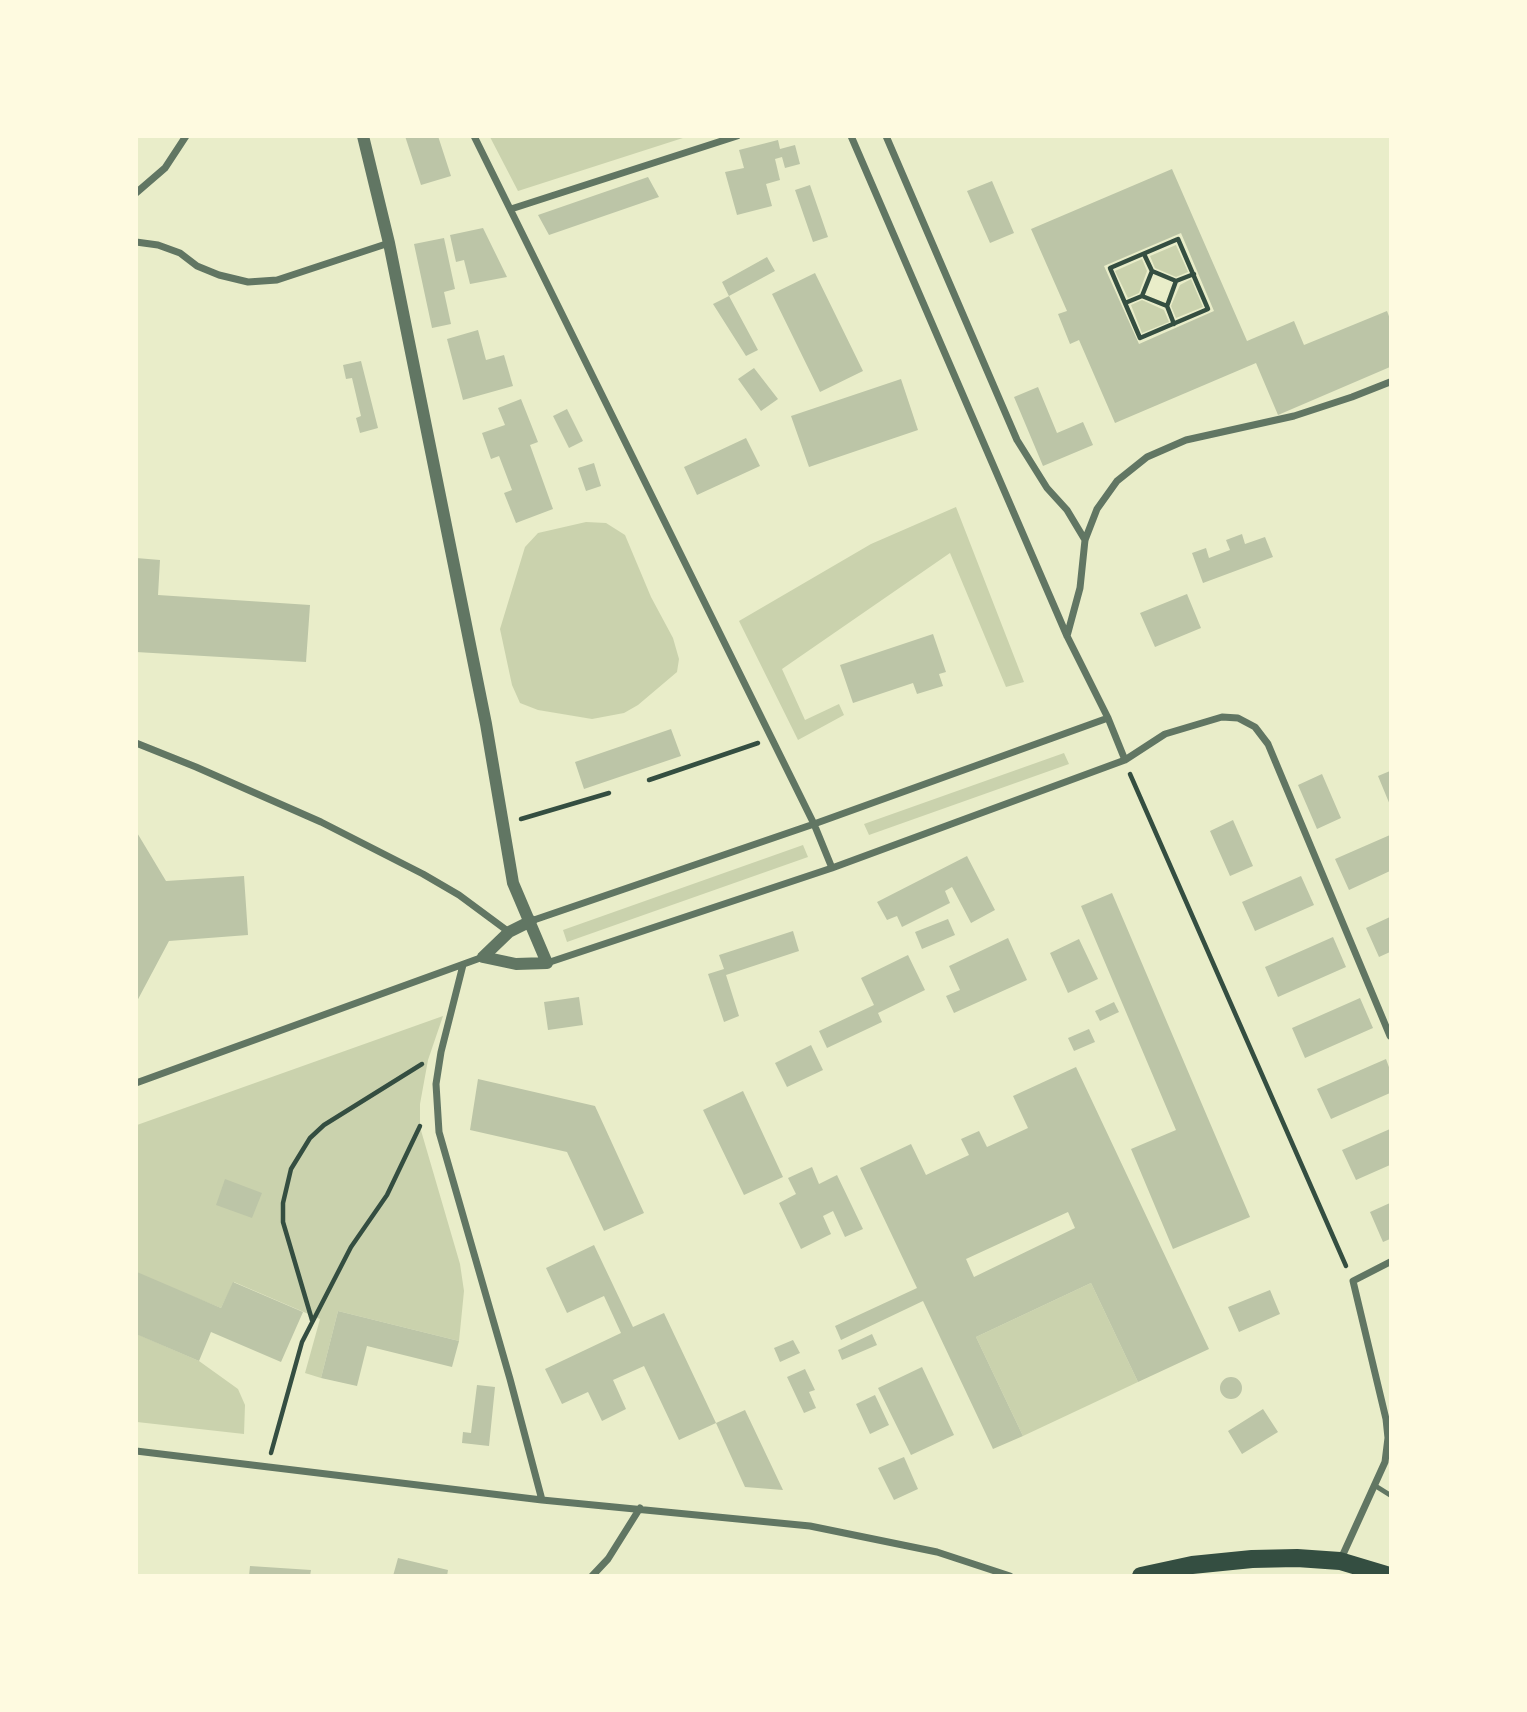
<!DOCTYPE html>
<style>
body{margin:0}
#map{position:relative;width:1527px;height:1712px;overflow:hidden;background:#e9edc9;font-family:"Golos Text",sans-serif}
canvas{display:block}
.frame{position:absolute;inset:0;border:138px solid #fefae0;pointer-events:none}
</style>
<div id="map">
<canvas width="1527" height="1712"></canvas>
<div class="frame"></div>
</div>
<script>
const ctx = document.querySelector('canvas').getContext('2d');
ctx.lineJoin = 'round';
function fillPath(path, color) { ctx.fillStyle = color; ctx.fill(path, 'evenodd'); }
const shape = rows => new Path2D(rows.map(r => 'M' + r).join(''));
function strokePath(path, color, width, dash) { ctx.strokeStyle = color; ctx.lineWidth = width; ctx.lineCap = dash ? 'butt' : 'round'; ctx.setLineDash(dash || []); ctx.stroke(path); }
fillPath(shape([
 [490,137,686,137,518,191],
 [1176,245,1188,272,1176,277,1155,268,1150,256],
 [1142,259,1147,271,1139,293,1128,298,1115,271],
 [1191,279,1203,307,1176,318,1171,306,1180,285],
 [1142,300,1164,310,1169,322,1142,333,1131,305],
 [956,507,1024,682,1006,687,950,553,782,669,805,720,839,704,844,715,798,740,739,621,871,544],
 [586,522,606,523,625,535,651,597,673,638,679,659,677,672,638,705,624,713,592,719,538,710,520,703,512,685,500,629,525,547,538,533],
 [1064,753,1069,764,869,835,864,824],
 [803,845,808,857,567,942,563,930],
 [443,1016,428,1060,420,1104,420,1127,460,1264,464,1291,459,1341,338,1311,321,1378,305,1373,320,1319,234,1282,221,1308,137,1274,137,1125],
 [1091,1283,1138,1382,1023,1436,976,1337],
 [137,1334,199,1361,238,1389,245,1405,244,1434,137,1422]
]), '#cad2ad');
fillPath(shape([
 [405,136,438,136,451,176,421,185],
 [778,140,780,149,795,145,800,164,785,168,782,157,775,159,780,180,766,184,772,206,737,215,725,172,744,168,739,150],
 [1172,169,1247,341,1294,321,1304,345,1387,311,1390,319,1390,367,1278,415,1256,363,1115,423,1079,340,1070,344,1058,314,1067,311,1031,229],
 [1181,233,1214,311,1139,344,1104,266],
 [648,177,659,197,549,235,538,215],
 [992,181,1014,233,990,243,967,191],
 [810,185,828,237,813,242,795,190],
 [483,228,507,277,470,284,464,260,456,262,450,235],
 [444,238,455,289,444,292,451,324,432,328,414,244],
 [767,257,775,271,729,296,758,350,746,356,713,304,729,296,722,282],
 [815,273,863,371,820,392,772,294],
 [478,330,486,360,504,355,513,386,463,400,447,339],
 [361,361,378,428,360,433,356,418,361,416,352,378,346,379,343,365],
 [754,368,778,399,761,411,738,379],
 [901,379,918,430,809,467,791,416],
 [1038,387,1057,433,1083,422,1093,445,1043,466,1014,397],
 [521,399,538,442,530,445,553,509,516,523,504,493,512,490,499,456,491,459,482,433,505,425,498,408],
 [567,409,583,441,569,448,553,416],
 [746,438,760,466,697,495,684,467],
 [594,463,601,486,586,491,578,468],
 [1242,534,1245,544,1265,537,1273,557,1203,583,1192,553,1206,548,1209,558,1230,550,1226,540],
 [136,558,160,560,158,595,310,605,306,662,136,652],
 [1187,594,1201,628,1155,647,1140,613],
 [933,634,946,672,939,674,943,686,917,694,913,683,853,703,840,665],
 [671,729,681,756,584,789,575,762],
 [1390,771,1390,805,1378,776],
 [1322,774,1341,818,1317,829,1298,785],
 [1233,820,1253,866,1230,876,1210,831],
 [136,831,166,881,244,876,248,935,169,941,136,1003],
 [1390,835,1390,871,1349,890,1335,859],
 [967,856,995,910,971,923,952,887,945,891,950,903,902,927,897,916,887,920,877,902],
 [1301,876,1314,905,1255,931,1242,902],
 [1112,893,1250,1217,1173,1249,1131,1149,1176,1130,1081,906],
 [1390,917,1390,952,1379,957,1366,928],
 [948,919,955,935,922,949,915,932],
 [793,931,799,951,726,975,739,1016,724,1022,708,974,724,969,719,955],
 [1333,937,1346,967,1278,997,1265,967],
 [1008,938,1027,980,954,1013,946,996,960,990,949,966],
 [1079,939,1098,979,1068,993,1050,953],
 [908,955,925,990,878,1013,882,1022,827,1048,819,1031,874,1005,861,978],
 [579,997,583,1025,548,1030,544,1002],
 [1360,998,1373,1028,1305,1058,1292,1028],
 [1114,1002,1119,1012,1100,1021,1095,1011],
 [1089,1029,1095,1042,1074,1051,1068,1038],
 [811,1045,823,1070,787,1087,775,1063],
 [1386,1059,1390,1070,1390,1093,1331,1119,1317,1089],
 [1076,1067,1209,1349,1138,1382,1091,1283,976,1337,1023,1436,993,1449,923,1301,841,1340,835,1326,917,1288,860,1168,911,1144,926,1175,969,1155,961,1139,979,1131,987,1147,1028,1128,1013,1096],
 [1068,1212,1075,1228,974,1277,966,1259],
 [478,1079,595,1106,644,1213,604,1231,567,1152,470,1130],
 [743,1091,783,1177,744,1195,703,1110],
 [1390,1129,1390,1165,1356,1180,1342,1150],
 [812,1167,819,1184,837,1175,863,1229,845,1237,833,1211,823,1216,831,1234,801,1249,779,1203,796,1194,788,1178],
 [225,1179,262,1193,252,1218,216,1205],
 [1390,1203,1390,1239,1383,1242,1370,1212],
 [594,1245,633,1327,664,1313,716,1423,745,1410,783,1490,745,1487,716,1423,679,1440,644,1366,613,1380,626,1409,602,1421,588,1392,562,1404,545,1369,621,1333,604,1296,567,1313,546,1268],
 [137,1272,221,1308,233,1282,303,1312,281,1362,211,1332,199,1361,136,1334],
 [1270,1290,1280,1314,1239,1332,1228,1307],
 [338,1311,459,1341,452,1367,367,1346,357,1386,321,1378],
 [872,1334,877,1345,842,1360,838,1350],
 [793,1340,800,1353,780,1362,774,1348],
 [922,1367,954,1435,911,1455,878,1388],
 [805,1369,815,1390,809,1392,816,1408,804,1413,787,1377],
 '1220 1388a11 11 0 1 1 22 0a11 11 0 1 1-22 0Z',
 [477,1385,495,1387,489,1446,462,1443,463,1432,471,1433],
 [875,1395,889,1425,870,1434,856,1404],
 [1263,1409,1278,1432,1242,1454,1228,1431],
 [904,1457,918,1489,894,1500,878,1468],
 [398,1558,448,1570,447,1576,393,1576],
 [250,1566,311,1570,310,1576,249,1576]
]), '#bcc5a7');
strokePath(shape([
 [1178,239,1208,309,1140,338,1110,268,1178,239],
 [1144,254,1152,271,1142,296,1167,306],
 [1152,271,1176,281,1167,306,1174,324],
 [1176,281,1194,274],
 [1125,303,1142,296],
 [1130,774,1346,1266],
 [649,780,758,743],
 [521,819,609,793],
 [312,1320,283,1222,283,1203,291,1169,310,1138,324,1125,422,1064],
 [271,1453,302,1342,351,1247,387,1195,420,1126]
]), '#344e41', 4.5);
strokePath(shape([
 [1374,1485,1390,1495]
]), '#617663', 5);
strokePath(shape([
 [474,136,814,824,832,868],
 [851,136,1067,636,1108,718,1125,760],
 [886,136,1017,440,1047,488,1067,510,1085,540],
 [136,193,165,168,186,136],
 [511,209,737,136],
 [136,242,158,245,180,253,197,266,219,275,248,282,277,280,389,243],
 [1067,636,1080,588,1085,540,1097,509,1117,481,1147,457,1186,440,1294,416,1352,397,1390,382],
 [136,743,196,767,321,822,423,874,459,895,509,932],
 [531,921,814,824,1108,718],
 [547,963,832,868,1125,760,1165,734,1222,717,1238,718,1255,727,1268,744,1390,1036],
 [463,965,441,1052,436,1084,439,1132,510,1379,542,1500],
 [136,1083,483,957],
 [136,1451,542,1500,810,1526,937,1552,1010,1576],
 [1340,1561,1385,1462,1388,1438,1386,1419,1353,1281,1390,1262],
 [592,1576,608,1559,640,1508]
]), '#617663', 7);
strokePath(shape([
 [363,136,389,243,486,724,513,883,547,963,516,964,483,957],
 [483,957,509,932,531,921]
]), '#617663', 12);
strokePath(shape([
 [1141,1576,1192,1565,1252,1559,1297,1558,1340,1561,1390,1576]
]), '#344e41', 18);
</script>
